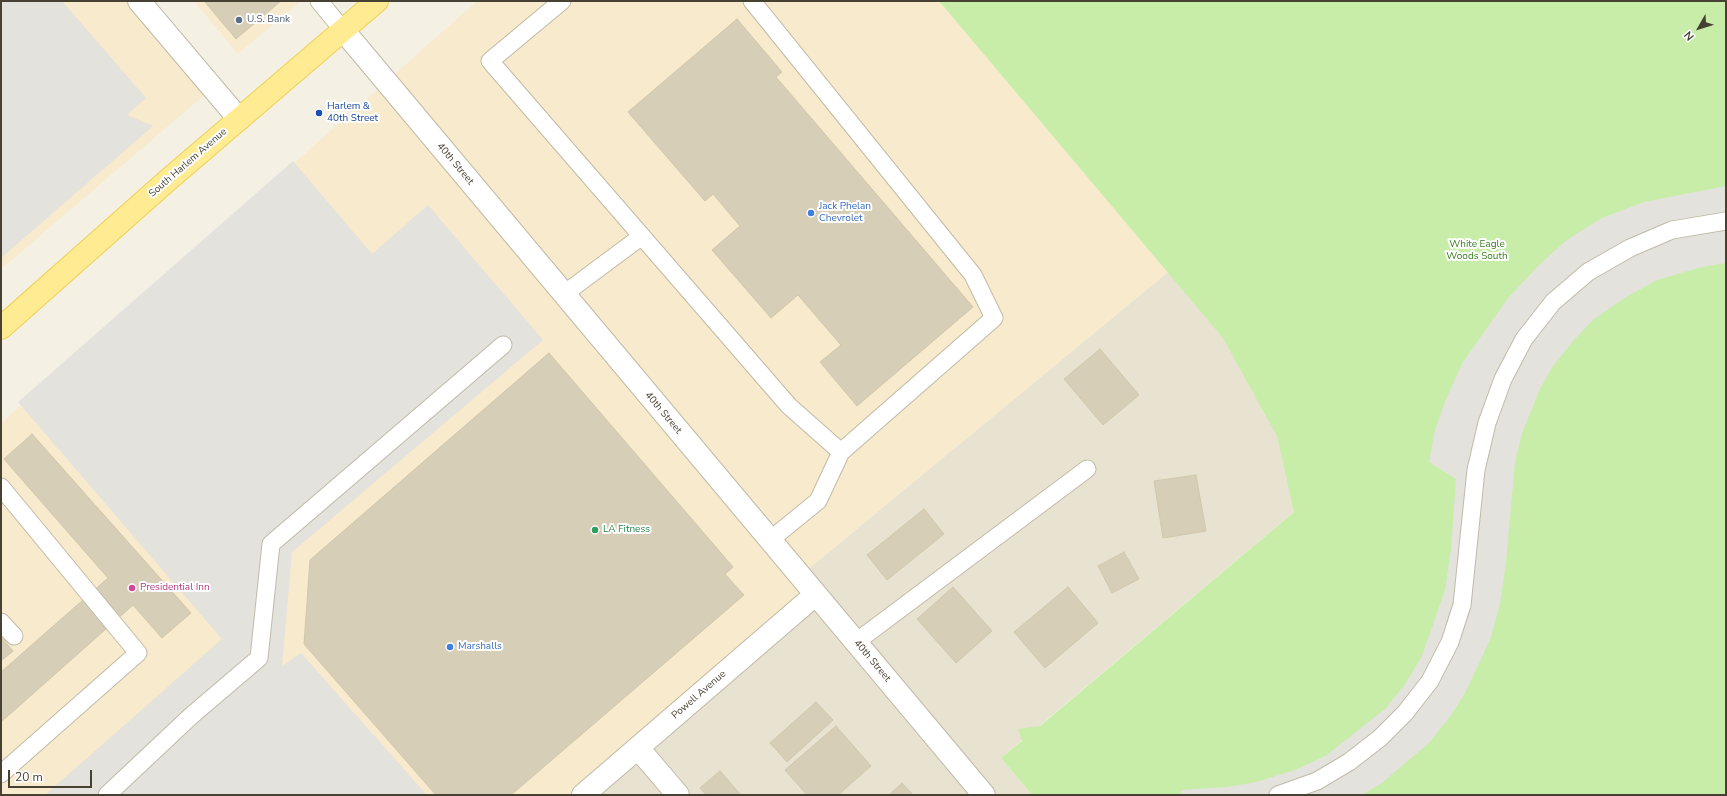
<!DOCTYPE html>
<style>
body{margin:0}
#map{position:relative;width:1727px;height:796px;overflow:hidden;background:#f4f1e4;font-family:"Nunito Sans",sans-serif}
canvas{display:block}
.frame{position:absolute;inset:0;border:2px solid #474133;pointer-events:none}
.north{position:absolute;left:1679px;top:8px;width:40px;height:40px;-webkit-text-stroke:3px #fff;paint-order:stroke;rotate:231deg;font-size:11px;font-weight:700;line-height:16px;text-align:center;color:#474133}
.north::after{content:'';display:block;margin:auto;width:14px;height:18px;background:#474133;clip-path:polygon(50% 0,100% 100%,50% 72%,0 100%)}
.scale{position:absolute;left:8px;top:770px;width:84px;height:18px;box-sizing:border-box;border:2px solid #474133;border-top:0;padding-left:5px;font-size:12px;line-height:14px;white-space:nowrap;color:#474133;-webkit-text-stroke:3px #fff;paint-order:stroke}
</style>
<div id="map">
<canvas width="1727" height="796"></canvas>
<div class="frame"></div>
<div class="north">N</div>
<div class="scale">20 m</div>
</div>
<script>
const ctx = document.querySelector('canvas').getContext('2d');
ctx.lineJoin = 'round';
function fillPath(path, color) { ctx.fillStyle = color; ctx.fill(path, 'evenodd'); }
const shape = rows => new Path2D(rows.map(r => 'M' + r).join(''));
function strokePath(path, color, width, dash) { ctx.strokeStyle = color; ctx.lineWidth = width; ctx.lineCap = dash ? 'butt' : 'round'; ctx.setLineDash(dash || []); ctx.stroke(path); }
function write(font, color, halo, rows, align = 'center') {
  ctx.font = font + ' "Nunito Sans",sans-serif'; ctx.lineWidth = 4; ctx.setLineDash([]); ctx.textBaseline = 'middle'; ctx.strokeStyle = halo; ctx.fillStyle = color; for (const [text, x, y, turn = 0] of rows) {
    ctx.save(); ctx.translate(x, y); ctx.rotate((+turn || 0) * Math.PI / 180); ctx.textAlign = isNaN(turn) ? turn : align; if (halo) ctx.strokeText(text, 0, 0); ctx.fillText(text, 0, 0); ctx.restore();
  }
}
fillPath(shape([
 [1168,272,1339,474,1001,758,1032,795,583,795,801,575]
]), '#e8e3d1');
fillPath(shape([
 [1,1,131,1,209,91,1,269],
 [194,1,301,1,238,54],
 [477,1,939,1,1168,272,801,575,816,594,583,795,1,795,1,423]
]), '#f8eacc');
fillPath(shape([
 [939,1,1726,1,1726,795,1032,795,1001,758,1022,741,1018,729,1040,726,1294,512,1277,436,1223,338]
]), '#c7eda8');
fillPath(shape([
 [1,1,62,1,146,98,127,115,153,126,1,258],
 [293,161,372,254,428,205,543,340,292,552,282,666,301,653,426,794,45,795,222,639,18,402],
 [1726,186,1726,263,1698,268,1657,280,1626,297,1594,319,1573,341,1553,366,1540,389,1522,433,1515,462,1506,562,1500,604,1490,640,1465,693,1451,715,1430,742,1383,782,1362,795,1181,795,1181,790,1227,787,1256,782,1295,770,1327,755,1386,708,1405,684,1422,656,1445,590,1451,549,1456,479,1429,462,1435,430,1446,399,1463,362,1508,298,1541,263,1568,239,1602,218,1644,202]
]), '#e4e2dd');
const building = shape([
 [204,1,281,1,236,39,204,1],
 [737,19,782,72,776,77,973,307,857,406,820,362,841,345,798,295,771,318,712,250,740,226,713,194,705,201,628,112,737,19],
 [1100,349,1139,395,1103,425,1064,379,1100,349],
 [549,353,733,567,725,574,744,595,511,795,436,795,304,644,310,560,549,353],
 [32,434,191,613,162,638,133,605,1,722,1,672,108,578,4,459,32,434],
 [1196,475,1206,531,1163,538,1154,481,1196,475],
 [924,509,944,534,887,580,867,555,924,509],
 [1124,552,1139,579,1112,593,1098,566,1124,552],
 [953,587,992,631,956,663,917,619,953,587],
 [1068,587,1098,623,1045,668,1014,632,1068,587],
 [1,637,13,651,1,661,1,637],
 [816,702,833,720,787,762,770,743,816,702],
 [836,726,871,766,838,795,807,795,785,770,836,726],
 [720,771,741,795,706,795,700,788,720,771],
 [902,783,913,795,889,795,902,783]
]);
fillPath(building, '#d7ceb8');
strokePath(building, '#d2c7ab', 1);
const lane = shape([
 [319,1,343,30],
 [562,1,490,61,789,406,841,452],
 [752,1,973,275,994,318,841,452,818,501,770,540],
 [564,294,642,236],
 [1,487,138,653,1,774],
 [1,622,14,636],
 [856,642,1087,469],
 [107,795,191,716,259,658,271,544,503,345],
 [1278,795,1317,781,1349,762,1380,738,1405,713,1430,681,1450,642,1462,605,1476,470,1487,423,1503,379,1524,339,1553,302,1588,272,1630,248,1672,230,1726,221]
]);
const street = shape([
 [139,1,239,119],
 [343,30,984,795],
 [638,748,678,795],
 [583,795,815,595]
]);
const primary = shape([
 [1,328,168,180,377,1]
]);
strokePath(lane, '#c0baa6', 19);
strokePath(street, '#c0baa6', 24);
strokePath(primary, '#efd056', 24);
strokePath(lane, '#fff', 17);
strokePath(street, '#fff', 22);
strokePath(primary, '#ffeb92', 22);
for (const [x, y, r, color] of [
 [239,20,4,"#5c6f8a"],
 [319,113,4,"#1a4fb4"],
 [811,213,4,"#3f7fe0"],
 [595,530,4,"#2e9e5b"],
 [132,588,4,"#d1479c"],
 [450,647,4,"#3f7fe0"]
]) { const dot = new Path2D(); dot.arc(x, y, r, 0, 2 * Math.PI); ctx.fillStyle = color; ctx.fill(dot); strokePath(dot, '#fff', 1.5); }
write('10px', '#4e5e75', '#fff', [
 ["U.S. Bank",247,20]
], 'left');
write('10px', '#164399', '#fff', [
 ["Harlem &",327,107],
 ["40th Street",327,119]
], 'left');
write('10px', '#474133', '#fff', [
 ["South Harlem Avenue",188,163,-41],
 ["40th Street",455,164,50],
 ["40th Street",663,413,50],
 ["40th Street",872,661,50],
 ["Powell Avenue",699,695,-41]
]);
write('10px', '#366cbe', '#fff', [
 ["Jack Phelan",819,207],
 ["Chevrolet",819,219],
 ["Marshalls",458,647]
], 'left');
write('10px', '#3b7e21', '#fff', [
 ["White Eagle",1477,245],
 ["Woods South",1477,257]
]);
write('10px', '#27864d', '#fff', [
 ["LA Fitness",603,530]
], 'left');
write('10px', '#b23c85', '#fff', [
 ["Presidential Inn",140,588]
], 'left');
</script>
